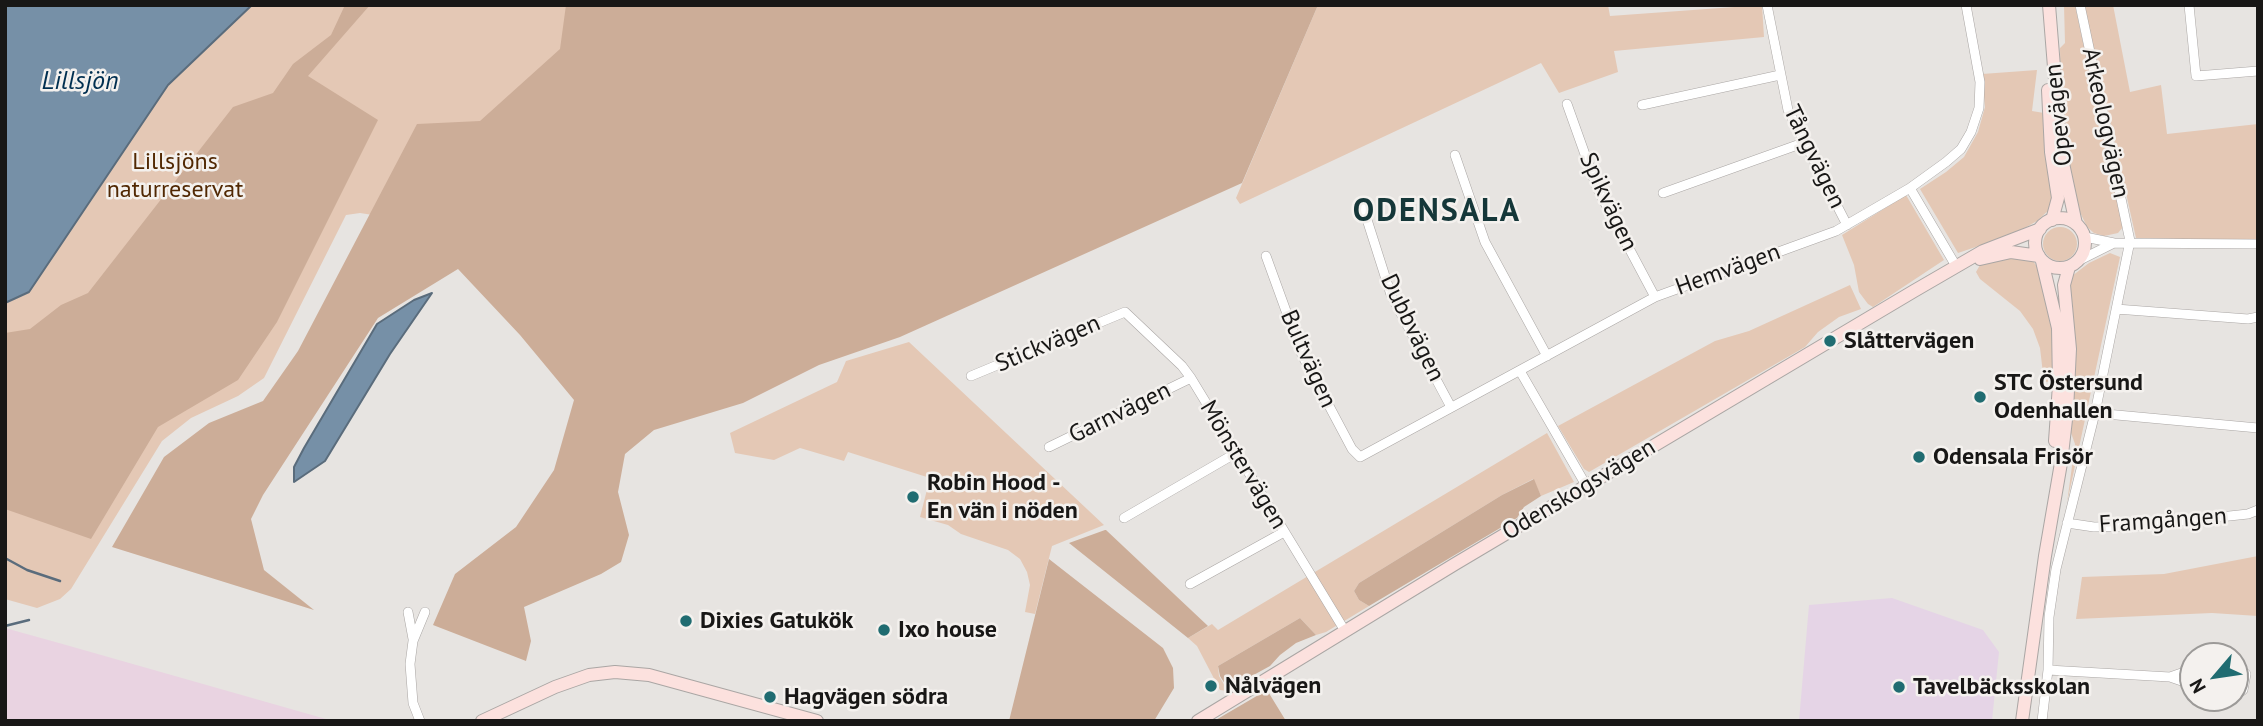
<!DOCTYPE html>
<meta charset="utf-8">
<style>
body{margin:0}
#map{position:relative;width:2263px;height:726px;overflow:hidden;background:#e7e4e1;font-family:"PT Sans",sans-serif}
canvas{display:block}
.frame{position:absolute;inset:0;border:7px solid #181716;pointer-events:none}
.north{position:absolute;left:2179px;top:642px;width:70px;height:70px;box-sizing:border-box;background:#f4f1ee;border:2px solid #9c9a98;border-radius:50%;rotate:241deg;font-size:19px;font-weight:700;line-height:28px;text-align:center;color:#181716}
.north::after{content:'';display:block;margin:auto;width:24px;height:32px;background:#206c71;clip-path:polygon(50% 0,100% 100%,50% 72%,0 100%)}
</style>
<div id="map">
<canvas width="2263" height="726"></canvas>
<div class="frame"></div>
<div class="north">N</div>
</div>
<script>
const ctx = document.querySelector('canvas').getContext('2d');
ctx.lineJoin = 'round';
function fillPath(path, color) { ctx.fillStyle = color; ctx.fill(path, 'evenodd'); }
const shape = rows => new Path2D(rows.map(r => 'M' + r).join(''));
function strokePath(path, color, width, dash) { ctx.strokeStyle = color; ctx.lineWidth = width; ctx.lineCap = dash ? 'butt' : 'round'; ctx.setLineDash(dash || []); ctx.stroke(path); }
function write(font, color, halo, rows, align = 'center') {
  ctx.font = font + ' "PT Sans",sans-serif'; ctx.lineWidth = 5; ctx.setLineDash([]); ctx.textBaseline = 'middle'; ctx.strokeStyle = halo; ctx.fillStyle = color; for (const [text, x, y, turn = 0] of rows) {
    ctx.save(); ctx.translate(x, y); ctx.rotate((+turn || 0) * Math.PI / 180); ctx.textAlign = isNaN(turn) ? turn : align; if (halo) ctx.strokeText(text, 0, 0); ctx.fillText(text, 0, 0); ctx.restore();
  }
}
fillPath(shape([
 [5,628,59,643,333,721,5,721]
]), '#e9d3e1');
fillPath(shape([
 [1892,598,1983,630,1999,652,1992,721,1799,721,1809,605]
]), '#e5d4e6');
fillPath(shape([
 [5,5,649,5,444,226,360,213,346,215,264,378,238,396,191,418,162,441,71,589,60,599,37,608,5,599],
 [1318,5,1608,5,1610,16,1762,5,1764,37,1614,51,1618,72,1559,93,1541,63,1240,204,1236,198],
 [2064,5,2075,5,2123,227,2118,233,2104,236,2094,233,2087,227,2080,212,2070,171,2061,115,2060,48,2065,43],
 [2084,5,2113,5,2130,92,2161,85,2167,134,2258,124,2258,241,2136,238],
 [2037,70,2032,111,2044,113,2052,195,2051,208,2037,221,2014,234,1958,253,1920,189,1946,172,1964,157,1978,132,1985,107,1982,74],
 [1906,195,1944,260,1873,307,1868,304,1859,292,1854,265,1842,235],
 '2043 244a17 17 0 1 1 34 0a17 17 0 1 1-34 0Z',
 [2110,253,2120,257,2067,503,2075,444,2070,430,2069,286,2072,276,2089,263],
 [2019,256,2033,261,2040,271,2053,332,2055,381,2044,382,2040,348,2033,329,2020,311,1980,279,1976,272,1980,265,1989,262],
 [1850,285,1861,309,1839,317,1818,332,1805,347,1589,472,1584,469,1558,426,1715,341,1749,331],
 [909,342,1104,525,1052,546,1035,614,1025,612,1030,585,1027,572,1020,559,1008,550,961,534,948,525,920,517,930,478,848,452,844,461,800,448,774,460,735,453,730,433,837,382,846,361],
 [1547,433,1574,482,1541,496,1533,479,1502,495,1359,583,1354,591,1359,600,1369,606,1326,632,1316,635,1300,618,1218,666,1219,676,1228,691,1220,690,1197,646,1188,638,1212,624,1218,630],
 [2258,556,2258,616,2212,613,2076,619,2082,577,2164,574]
]), '#e4c8b5');
fillPath(shape([
 [345,5,370,5,308,76,378,120,277,322,238,380,158,427,91,539,5,509,5,333,30,329,61,305,88,293,233,107,273,93,293,64,331,35],
 [566,5,1318,5,1242,183,900,337,819,365,743,403,654,430,625,454,618,492,629,535,621,562,601,574,524,607,531,641,526,661,433,625,455,574,516,527,554,470,574,400,520,335,458,269,378,318,263,495,251,519,264,570,314,610,112,547,164,457,209,423,263,401,298,351,417,124,480,121,560,49],
 [1534,479,1541,496,1524,507,1517,518,1369,606,1359,600,1354,591,1359,583,1502,495],
 [1105,530,1106,530,1208,626,1188,638,1069,543],
 [1049,559,1163,648,1173,668,1174,688,1154,721,1009,721],
 [1300,618,1316,635,1296,643,1280,655,1270,666,1228,689,1220,676,1218,666],
 [1267,690,1286,721,1214,721]
]), '#ccad98');
const water = shape([
 [5,5,252,5,168,85,29,292,5,303,5,5],
 [432,293,390,354,325,461,294,482,294,467,304,448,377,324,414,300,432,293]
]);
fillPath(water, '#7690a7');
strokePath(water, '#5a6c7c', 2);
strokePath(shape([
 [5,558,27,570,60,581],
 [5,626,29,620]
]), '#5a6c7c', 2.5);
const street = shape([
 [1767,5,1788,110,1847,225],
 [2189,5,2196,76,2258,71],
 [1567,104,1597,188,1655,297],
 [1642,105,1780,75],
 [1455,155,1485,242,1547,356],
 [1910,188,1956,266],
 [1663,193,1803,143],
 [1363,207,1391,295,1451,407],
 [2085,237,2114,243,2258,244],
 [1266,256,1302,355,1352,449,1360,457,1655,297,1836,231,1910,188,1946,162,1961,149,1971,132,1979,108,1980,82,1966,5],
 [2080,260,2114,243],
 [2116,309,2248,319,2258,317],
 [1520,371,1587,487],
 [971,376,1125,312,1182,366,1191,378,1345,631],
 [2095,413,2258,428],
 [1049,447,1191,378],
 [1124,518,1236,453],
 [2067,523,2094,527,2136,526,2248,514,2258,510],
 [1190,584,1284,532],
 [408,612,413,639],
 [2235,665,2246,674,2243,690,2235,696],
 [2048,670,2170,677,2193,685],
 [2170,677,2193,669],
 [420,721,413,703,410,664,413,641,425,612],
 [2042,721,2048,670,2049,617,2056,569,2095,413,2130,241,2080,5]
]);
const secondary = shape([
 [2049,5,2061,154,2076,224],
 [2048,90,2051,152,2058,198,2052,220],
 '2035 243a25 25 0 1 1 50 0a25 25 0 1 1-50 0Z',
 [1980,259,2011,252,2039,256],
 [2042,261,2058,328,2059,385,2055,441],
 [482,721,555,687,589,675,615,672,649,675,817,721],
 [1198,721,1455,564,1914,291,1983,251,2040,229],
 [2022,721,2045,556,2061,463,2067,411,2070,349,2064,285,2069,267]
]);
strokePath(street, '#aaa6a4', 10);
strokePath(secondary, '#aaa6a4', 14);
strokePath(street, '#fff', 9);
strokePath(secondary, '#fce1de', 12);
for (const [x, y, r, color] of [
 [1830,341,7,"#206c71"],
 [1980,397,7,"#206c71"],
 [1919,457,7,"#206c71"],
 [913,497,7,"#206c71"],
 [686,621,7,"#206c71"],
 [884,630,7,"#206c71"],
 [1211,686,7,"#206c71"],
 [1899,687,7,"#206c71"],
 [770,697,7,"#206c71"]
]) { const dot = new Path2D(); dot.arc(x, y, r, 0, 2 * Math.PI); ctx.fillStyle = color; ctx.fill(dot); strokePath(dot, '#f4f1ee', 2.5); }
write('24px', '#181716', '#f4f1ee', [
 ["Opevägen",2059,115,-96],
 ["Arkeologvägen",2105,123,78],
 ["Tångvägen",1814,157,64],
 ["Spikvägen",1608,202,65],
 ["Hemvägen",1728,270,-20],
 ["Dubbvägen",1412,328,64],
 ["Stickvägen",1048,344,-23],
 ["Bultvägen",1308,359,66],
 ["Garnvägen",1120,413,-26],
 ["Mönstervägen",1243,465,59],
 ["Odenskogsvägen",1579,490,-31],
 ["Framgången",2163,521,-4]
]);
write('24px', '#512803', '#f4f1ee', [
 ["Lillsjöns",175,162],
 ["naturreservat",175,190]
]);
write('bold 24px', '#181716', '#f4f1ee', [
 ["Slåttervägen",1844,341],
 ["STC Östersund",1994,383],
 ["Odenhallen",1994,411],
 ["Odensala Frisör",1933,457],
 ["Robin Hood -",927,483],
 ["En vän i nöden",927,511],
 ["Dixies Gatukök",700,621],
 ["Ixo house",898,630],
 ["Nålvägen",1225,686],
 ["Tavelbäcksskolan",1913,687],
 ["Hagvägen södra",784,697]
], 'left');
write('italic 26px', '#002f50', '#f4f1ee', [
 ["Lillsjön",80,82]
]);
ctx.letterSpacing = '2px';
write('bold 32px', '#153739', '#f4f1ee', [
 ["ODENSALA",1437,212]
]);
ctx.letterSpacing = '0px';
</script>
